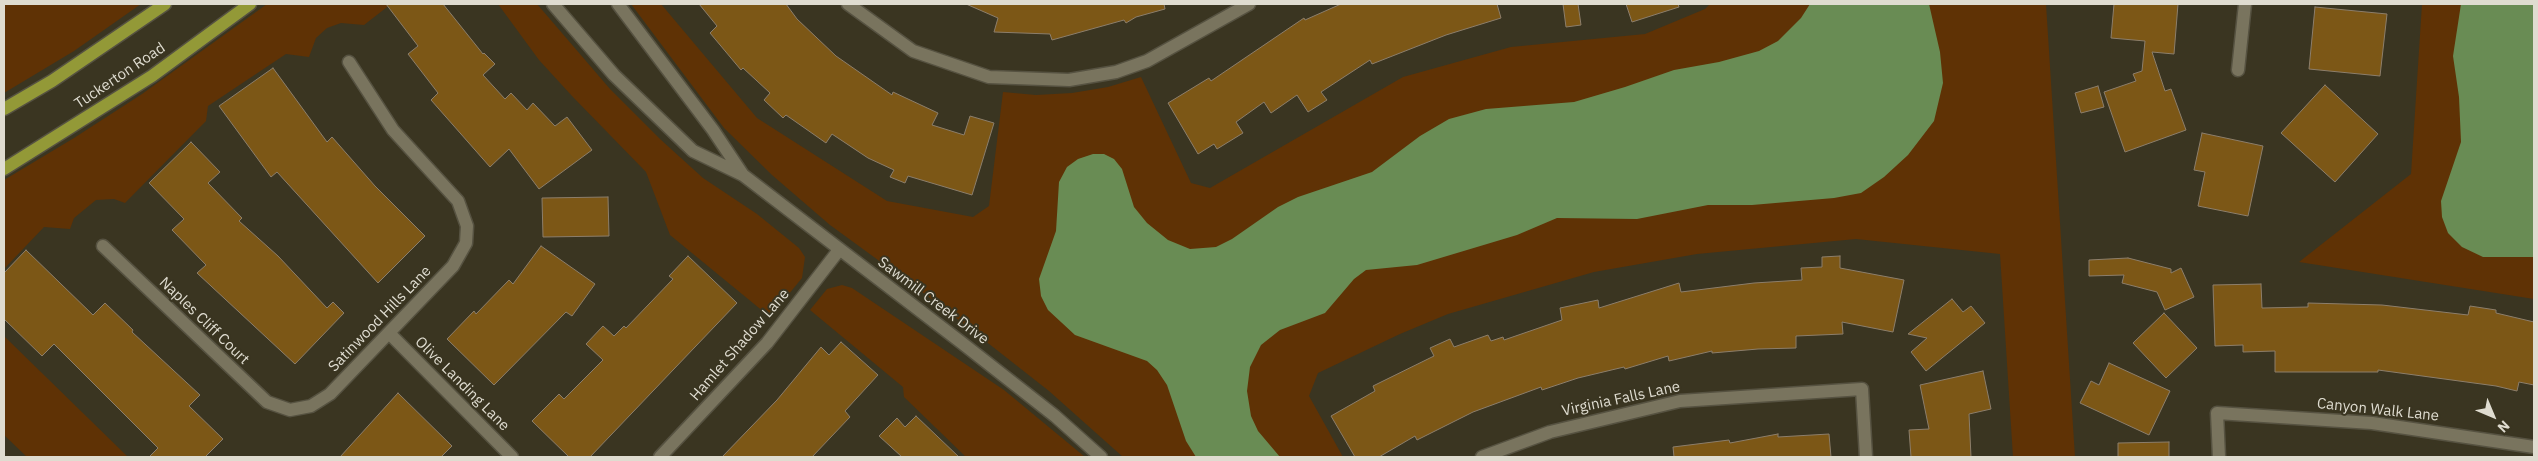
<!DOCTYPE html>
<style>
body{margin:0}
#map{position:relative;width:2538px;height:461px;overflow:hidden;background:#3a3521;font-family:"IBM Plex Sans",sans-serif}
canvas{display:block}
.frame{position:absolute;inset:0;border:5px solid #dfdcd0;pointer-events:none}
.north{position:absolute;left:2468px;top:391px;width:50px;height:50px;-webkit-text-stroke:4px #3a3521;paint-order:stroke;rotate:135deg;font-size:14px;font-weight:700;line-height:20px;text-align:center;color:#dfdcd0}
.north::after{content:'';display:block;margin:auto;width:18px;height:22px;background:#dfdcd0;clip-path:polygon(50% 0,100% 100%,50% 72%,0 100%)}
</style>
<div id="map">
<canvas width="2538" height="461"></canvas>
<div class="frame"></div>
<div class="north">N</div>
</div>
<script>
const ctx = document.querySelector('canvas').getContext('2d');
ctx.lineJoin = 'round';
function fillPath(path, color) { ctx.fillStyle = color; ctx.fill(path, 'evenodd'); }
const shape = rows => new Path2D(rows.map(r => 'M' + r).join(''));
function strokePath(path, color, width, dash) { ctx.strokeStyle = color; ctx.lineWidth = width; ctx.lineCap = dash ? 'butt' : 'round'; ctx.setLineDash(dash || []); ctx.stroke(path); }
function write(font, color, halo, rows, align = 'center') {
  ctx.font = font + ' "IBM Plex Sans",sans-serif'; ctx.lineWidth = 4; ctx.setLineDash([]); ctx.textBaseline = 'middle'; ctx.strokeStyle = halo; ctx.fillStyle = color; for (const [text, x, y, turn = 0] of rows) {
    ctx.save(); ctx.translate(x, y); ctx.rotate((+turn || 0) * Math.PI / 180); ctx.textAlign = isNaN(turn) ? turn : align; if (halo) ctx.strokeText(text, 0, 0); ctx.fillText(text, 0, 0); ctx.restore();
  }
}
fillPath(shape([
 [4,4,141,4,74,51,4,93],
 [267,4,391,4,364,25,341,23,327,28,316,38,309,57,286,54,208,106,206,121,125,203,114,199,96,200,74,218,70,229,44,227,4,269,4,180,74,138,142,94],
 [498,4,537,4,610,89,660,139,703,178,757,214,799,248,805,257,802,278,770,317,670,235,646,172,572,96,539,60],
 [631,4,661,4,757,118,887,201,973,217,989,206,1003,92,1036,95,1072,93,1108,87,1141,77,1191,183,1210,188,1403,77,1511,47,1645,34,1705,9,1710,4,2046,4,2075,457,2013,457,2000,254,1856,239,1697,254,1594,272,1448,314,1400,334,1318,373,1309,396,1343,457,1123,457,1049,391,937,303,830,225,772,175,724,128],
 [2422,4,2534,4,2534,299,2299,262,2411,174],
 [842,285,852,288,1004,390,1085,457,966,457,904,397,903,387,810,310,827,289],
 [4,336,128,457,27,457,4,435]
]), '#5f3205');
fillPath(shape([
 [1810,4,1929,4,1940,52,1943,83,1934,121,1908,155,1884,177,1861,193,1834,198,1752,205,1708,205,1637,219,1557,218,1517,235,1417,265,1366,270,1354,279,1325,313,1280,330,1261,345,1250,367,1247,391,1251,416,1258,431,1280,457,1196,457,1186,441,1167,385,1157,370,1147,361,1075,335,1048,310,1041,296,1039,279,1056,231,1059,182,1067,167,1078,159,1093,154,1104,154,1114,159,1122,169,1134,207,1147,223,1168,240,1190,249,1216,247,1232,239,1278,207,1298,197,1372,172,1420,136,1449,119,1486,109,1574,102,1625,87,1674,70,1719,62,1759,51,1778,41,1801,18],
 [2461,4,2534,4,2534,257,2483,257,2462,247,2448,233,2442,217,2441,201,2461,142,2459,97,2453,56]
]), '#698c54');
const building = shape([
 [386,4,443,4,483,54,484,53,495,64,483,75,505,99,511,93,527,110,533,103,555,126,567,117,592,150,539,189,509,149,490,167,431,100,438,93,408,54,418,46,386,4],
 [699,4,786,4,797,19,836,56,892,95,893,92,938,113,932,125,964,135,970,116,994,123,972,195,908,176,905,183,890,177,894,170,868,158,832,134,826,143,786,115,783,118,764,100,770,93,743,68,741,70,710,33,717,26,699,4],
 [966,4,1164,4,1165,9,1136,17,1126,23,1124,20,1052,40,1050,34,994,32,998,18,966,4],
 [1341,4,1497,4,1501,18,1446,35,1372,64,1370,60,1321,92,1327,100,1308,112,1297,95,1271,113,1264,102,1236,122,1243,133,1217,149,1214,144,1198,154,1168,103,1209,78,1211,81,1304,18,1305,20,1341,4],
 [1563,4,1578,4,1581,25,1566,27,1563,4],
 [1626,4,1678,4,1679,7,1632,22,1626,4],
 [2114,4,2178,4,2174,54,2152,52,2165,91,2171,89,2186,130,2125,152,2104,92,2136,81,2133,74,2142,71,2145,41,2111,38,2114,4],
 [2315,7,2387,14,2380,76,2309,69,2315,7],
 [273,68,327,142,332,137,375,186,425,236,378,283,277,172,271,177,219,106,273,68],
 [2325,85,2378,134,2335,182,2281,133,2325,85],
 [2098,86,2104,107,2081,113,2075,93,2098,86],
 [2202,133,2263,146,2248,216,2198,206,2205,172,2194,170,2202,133],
 [191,142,220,172,208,183,242,218,239,221,278,256,327,308,333,302,344,313,295,364,197,273,206,265,172,230,184,219,149,183,191,142],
 [608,197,609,236,543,237,542,198,608,197],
 [541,246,595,284,572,316,566,312,494,385,447,339,474,311,476,314,509,280,513,284,541,246],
 [26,250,93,315,105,303,133,330,132,332,200,395,189,406,223,439,205,457,149,457,158,448,54,344,42,356,4,319,4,273,26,250],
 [688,256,737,303,590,457,569,457,532,421,559,394,564,399,603,360,586,344,603,326,614,336,624,326,626,328,673,279,669,276,688,256],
 [1840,256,1840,268,1904,280,1893,332,1842,322,1843,334,1796,336,1796,348,1758,349,1712,353,1712,351,1669,361,1668,356,1625,369,1624,367,1578,378,1542,390,1541,387,1473,412,1417,440,1415,436,1379,457,1355,457,1331,416,1375,391,1373,386,1434,356,1430,348,1450,339,1454,347,1488,335,1491,341,1503,337,1504,340,1562,320,1560,308,1598,300,1599,308,1679,283,1681,292,1754,283,1802,280,1801,268,1822,267,1822,257,1840,256],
 [2128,258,2171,269,2171,273,2181,268,2194,297,2165,310,2157,292,2122,283,2124,275,2089,276,2089,260,2128,258],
 [2261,284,2262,308,2308,307,2308,303,2382,305,2468,315,2470,306,2496,310,2496,313,2534,322,2534,385,2519,382,2517,391,2496,386,2378,370,2378,372,2275,372,2275,351,2243,352,2243,345,2215,346,2213,285,2261,284],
 [1952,299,1963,312,1971,306,1985,323,1926,371,1911,352,1927,338,1908,334,1952,299],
 [2164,313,2197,348,2166,378,2133,343,2164,313],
 [841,342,878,375,845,411,850,417,812,457,722,457,777,400,821,347,829,355,841,342],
 [2109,363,2170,391,2149,435,2080,403,2091,381,2099,385,2109,363],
 [1983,371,1991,409,1969,414,1971,457,1911,457,1909,430,1929,429,1920,385,1983,371],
 [398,393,452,446,441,457,340,457,398,393],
 [916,416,959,457,902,457,879,436,897,418,905,427,916,416],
 [1778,434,1778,437,1829,434,1831,457,1674,457,1673,447,1729,440,1730,443,1778,434],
 [2169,442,2169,457,2118,457,2118,443,2169,442]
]);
fillPath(building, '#7c5716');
strokePath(building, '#8c7e6b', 1);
const minor = shape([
 [553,4,614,75,693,151,743,175,962,343,1055,416,1101,457],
 [618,4,713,130,743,175],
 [848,4,913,51,989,77,1069,80,1116,72,1147,61,1249,4],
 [2238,70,2245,4],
 [103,246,267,402,290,410,311,406,330,394,453,266,466,243,467,226,458,201,393,130,349,62],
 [389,333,512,457],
 [660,457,767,343,839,250],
 [1482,457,1550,432,1680,401,1862,389,1866,457],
 [2219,457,2217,413,2372,423,2534,447]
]);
const major = shape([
 [4,109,52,81,165,4],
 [4,169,152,76,250,4]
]);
strokePath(minor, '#565241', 15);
strokePath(major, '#565241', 15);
strokePath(minor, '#79745e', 12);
strokePath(major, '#939937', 12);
write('15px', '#dfdcd0', '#3a3521', [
 ["Tuckerton Road",120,76,-34],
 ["Sawmill Creek Drive",933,301,37],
 ["Satinwood Hills Lane",380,319,-46],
 ["Naples Cliff Court",204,321,44],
 ["Hamlet Shadow Lane",740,345,-49],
 ["Olive Landing Lane",462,384,45],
 ["Virginia Falls Lane",1621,399,-12],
 ["Canyon Walk Lane",2378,410,6]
]);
</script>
